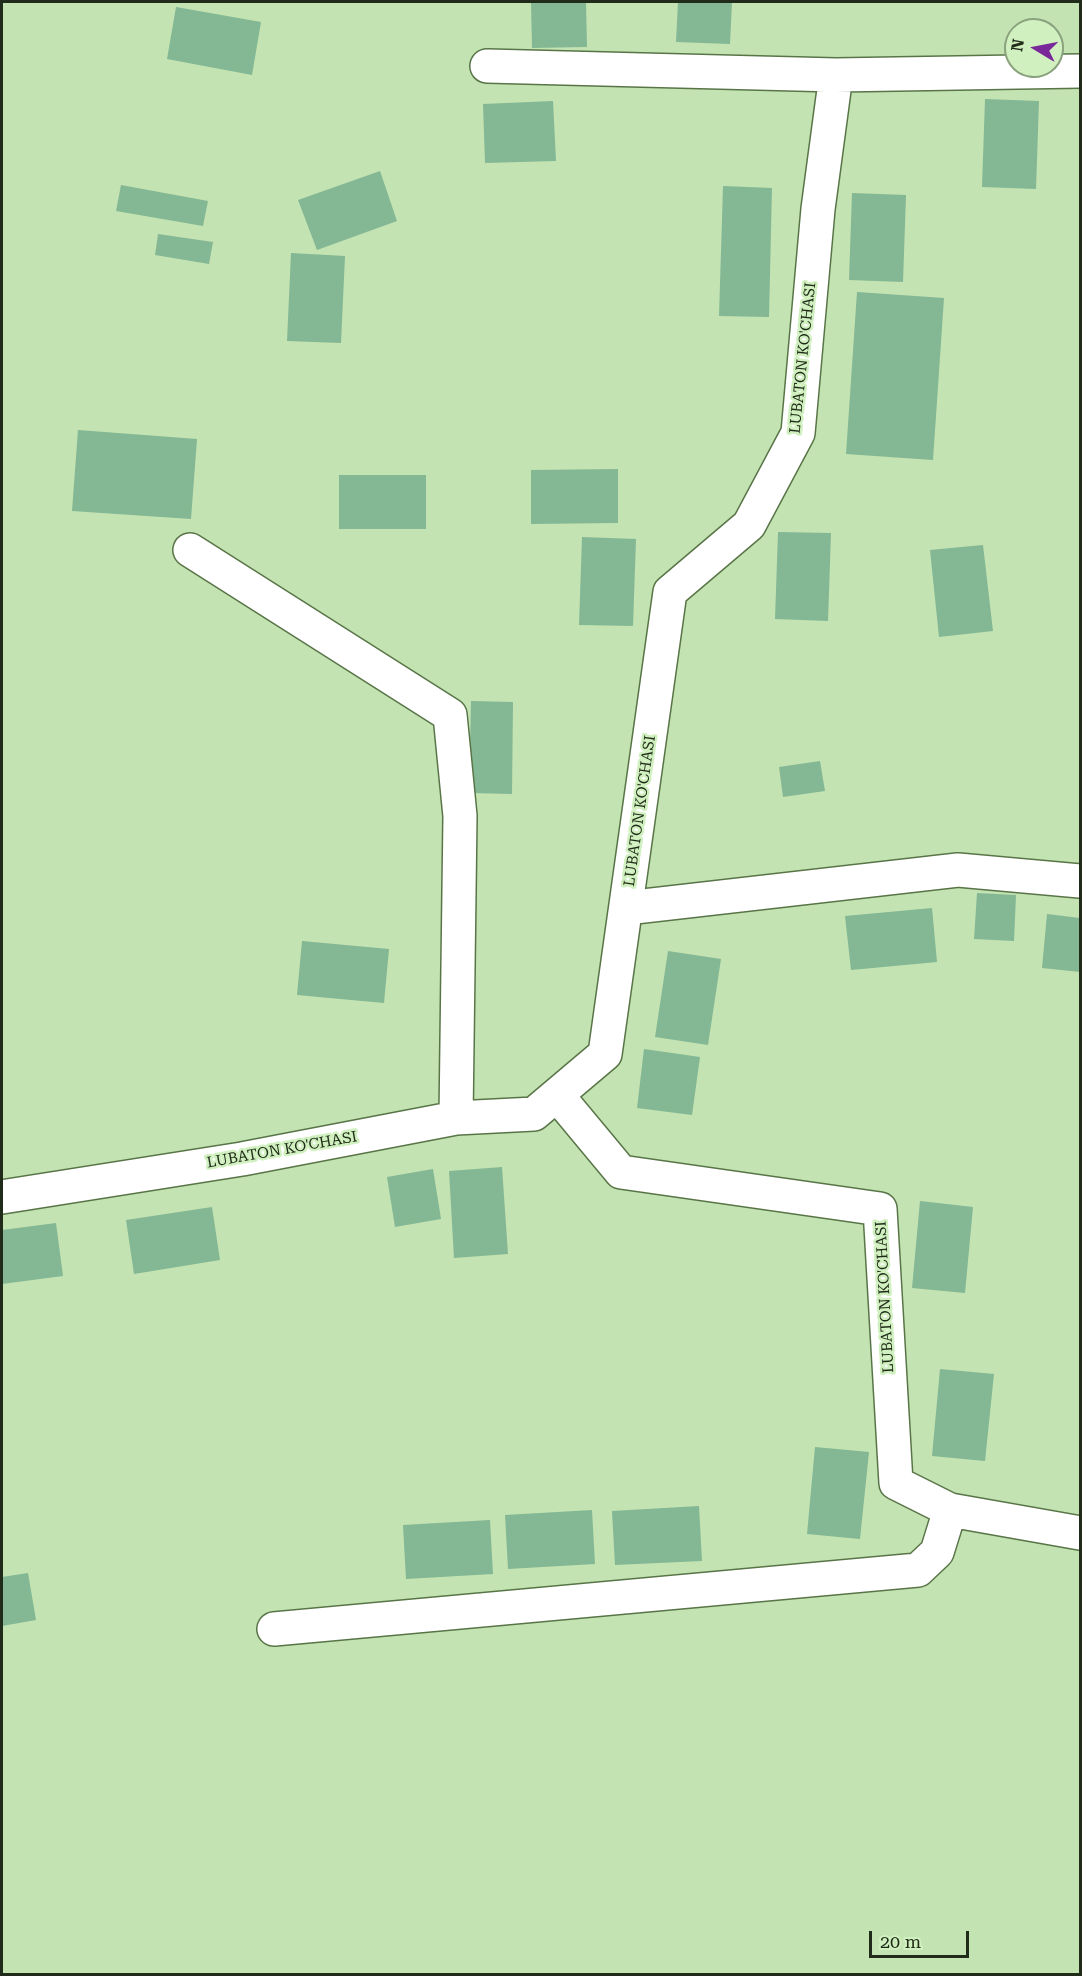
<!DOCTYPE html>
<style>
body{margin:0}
#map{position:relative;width:1082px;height:1976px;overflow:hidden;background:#c3e3b2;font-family:"Roboto Serif",serif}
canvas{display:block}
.frame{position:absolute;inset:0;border:3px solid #202c19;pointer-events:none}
.north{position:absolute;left:1004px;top:18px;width:60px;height:60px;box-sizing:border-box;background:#d0f0bf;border:2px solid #8aa27d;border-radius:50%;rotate:280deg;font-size:16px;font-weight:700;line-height:24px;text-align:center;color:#202c19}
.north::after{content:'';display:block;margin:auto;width:21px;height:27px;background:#792899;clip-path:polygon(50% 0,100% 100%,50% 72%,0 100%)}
.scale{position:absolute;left:869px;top:1931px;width:100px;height:27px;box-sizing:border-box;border:3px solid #202c19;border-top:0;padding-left:8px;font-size:18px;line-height:21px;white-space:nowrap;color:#202c19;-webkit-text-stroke:4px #d0f0bf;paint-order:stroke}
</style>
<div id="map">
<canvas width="1082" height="1976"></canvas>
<div class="frame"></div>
<div class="north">N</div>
<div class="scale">20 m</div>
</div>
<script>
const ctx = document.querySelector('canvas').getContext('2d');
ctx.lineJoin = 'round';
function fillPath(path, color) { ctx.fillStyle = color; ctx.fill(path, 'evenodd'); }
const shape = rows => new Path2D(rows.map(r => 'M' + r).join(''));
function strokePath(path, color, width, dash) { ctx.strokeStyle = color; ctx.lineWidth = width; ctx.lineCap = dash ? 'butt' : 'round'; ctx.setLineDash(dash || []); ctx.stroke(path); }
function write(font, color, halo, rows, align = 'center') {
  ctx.font = font + ' "Roboto Serif",serif'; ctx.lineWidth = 5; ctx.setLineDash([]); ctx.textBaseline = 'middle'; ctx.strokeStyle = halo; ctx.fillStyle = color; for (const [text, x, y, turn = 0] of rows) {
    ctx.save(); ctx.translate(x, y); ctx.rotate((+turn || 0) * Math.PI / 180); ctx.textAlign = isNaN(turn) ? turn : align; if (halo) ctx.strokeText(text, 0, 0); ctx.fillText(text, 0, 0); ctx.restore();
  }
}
fillPath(shape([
 [531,2,586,2,587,47,532,48],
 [678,2,732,2,730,44,676,42],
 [176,7,261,22,252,75,167,59],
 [985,99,1039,101,1036,189,982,187],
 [553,101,556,161,485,163,483,104],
 [380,171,397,221,317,250,298,200],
 [121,185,208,201,203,226,116,211],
 [723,186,772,188,769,317,719,316],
 [852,193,906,195,903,282,849,280],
 [158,234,213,242,209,264,155,255],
 [291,253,345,256,341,343,287,341],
 [857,292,944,298,933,460,846,454],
 [78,430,197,439,191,519,72,511],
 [618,469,618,523,531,524,531,470],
 [339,475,426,475,426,529,339,529],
 [778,532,831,533,828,621,775,619],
 [582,537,636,539,633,626,579,625],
 [983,545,993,631,939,637,930,550],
 [471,701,513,702,512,794,469,793],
 [820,761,825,791,783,797,779,767],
 [977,893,1016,895,1014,941,974,939],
 [932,908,937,962,851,970,845,916],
 [1047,914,1080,918,1080,972,1042,968],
 [302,941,389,949,384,1003,297,995],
 [668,951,721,959,708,1045,655,1037],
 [644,1049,700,1057,692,1115,637,1108],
 [502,1167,508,1254,454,1258,449,1171],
 [433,1169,441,1219,395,1227,387,1177],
 [920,1201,973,1207,965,1293,912,1288],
 [212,1207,220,1260,134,1274,126,1220],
 [56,1223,63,1276,2,1284,2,1230],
 [940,1369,994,1374,985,1461,932,1456],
 [815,1447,869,1452,860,1539,807,1534],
 [699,1506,702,1561,615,1565,612,1511],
 [592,1510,595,1564,508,1569,505,1515],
 [490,1520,493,1574,406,1579,403,1525],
 [28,1573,36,1620,2,1626,2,1577]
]), '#84b794');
const minor = shape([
 [487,66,836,75],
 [190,550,450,715,460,816,456,1118],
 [626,908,958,870,1080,881],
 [557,1095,621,1172,880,1209,896,1483,950,1510,1080,1533],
 [2,1197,242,1159,456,1118,534,1114,605,1054,670,592,749,525,798,433,818,209,836,75,1080,71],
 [274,1629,918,1570,937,1552,950,1510]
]);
strokePath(minor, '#597548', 36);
strokePath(minor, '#fff', 33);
write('15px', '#202c19', '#d0f0bf', [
 ["LUBATON KO'CHASI",803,358,-84],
 ["LUBATON KO'CHASI",640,811,-82],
 ["LUBATON KO'CHASI",282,1150,-10],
 ["LUBATON KO'CHASI",885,1297,-93]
]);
</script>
